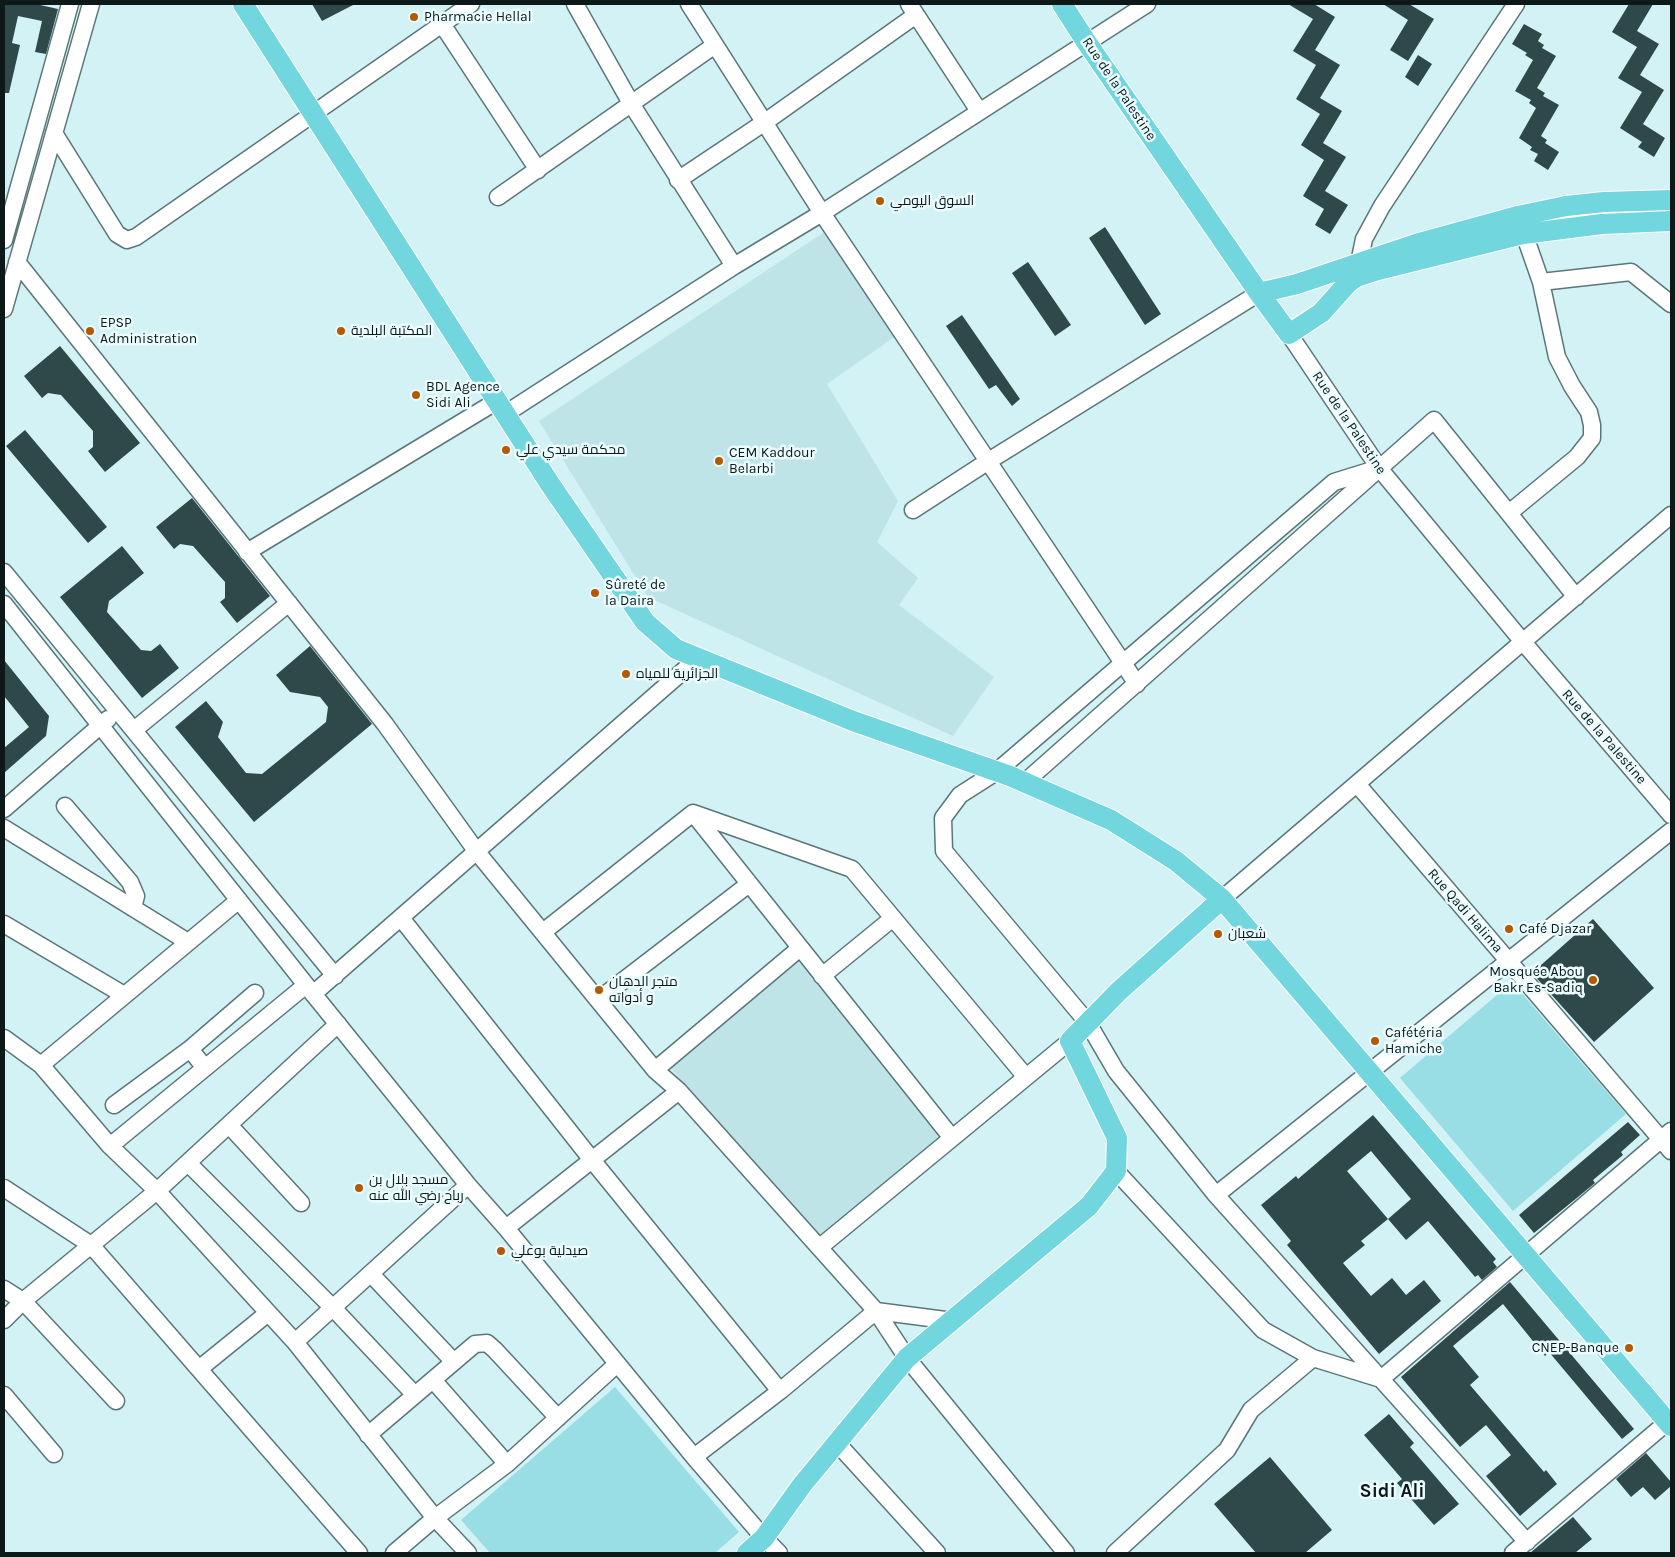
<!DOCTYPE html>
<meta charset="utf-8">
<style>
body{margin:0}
#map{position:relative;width:1675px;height:1557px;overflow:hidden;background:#d3f2f5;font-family:Karla,sans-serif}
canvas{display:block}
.frame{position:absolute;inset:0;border:5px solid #0d1819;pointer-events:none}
</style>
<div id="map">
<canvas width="1675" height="1557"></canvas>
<div class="frame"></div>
</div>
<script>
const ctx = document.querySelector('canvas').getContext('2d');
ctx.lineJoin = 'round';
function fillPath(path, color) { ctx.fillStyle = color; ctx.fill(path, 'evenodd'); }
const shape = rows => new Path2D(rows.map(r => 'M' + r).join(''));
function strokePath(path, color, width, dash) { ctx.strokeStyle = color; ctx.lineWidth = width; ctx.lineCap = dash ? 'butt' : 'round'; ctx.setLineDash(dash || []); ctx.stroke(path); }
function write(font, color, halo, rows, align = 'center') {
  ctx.font = font + ' Karla,Cairo,sans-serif'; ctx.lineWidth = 5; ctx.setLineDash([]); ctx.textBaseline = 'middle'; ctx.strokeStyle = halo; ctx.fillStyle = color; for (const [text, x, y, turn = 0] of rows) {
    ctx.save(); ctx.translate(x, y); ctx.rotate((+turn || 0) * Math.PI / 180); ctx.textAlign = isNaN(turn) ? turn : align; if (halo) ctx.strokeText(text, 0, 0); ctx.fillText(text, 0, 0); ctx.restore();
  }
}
fillPath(shape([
 [829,229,900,333,827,384,898,501,877,542,918,578,899,605,994,677,953,736,648,597,539,421],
 [800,948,952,1138,814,1240,665,1061]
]), '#bee4e8');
fillPath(shape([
 [1512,982,1626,1114,1513,1211,1400,1078],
 [615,1387,739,1532,715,1553,490,1553,461,1520]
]), '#99dee4');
fillPath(shape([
 [4,4,36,4,58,9,46,54,35,52,42,21,18,16,12,43,20,45,9,93,4,93],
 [312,4,355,4,322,21],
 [1288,4,1314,4,1335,17,1315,50,1340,65,1320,98,1342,111,1323,143,1346,157,1325,191,1348,205,1330,234,1315,225,1324,209,1303,196,1324,160,1301,145,1320,114,1296,99,1316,65,1293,51,1313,19],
 [1383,4,1409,4,1434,19,1408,61,1390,50,1408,20],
 [1629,4,1653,4,1637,31,1659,44,1640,75,1664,90,1643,124,1665,138,1654,157,1638,147,1642,142,1620,128,1642,92,1618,78,1637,47,1612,32],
 [1524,24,1542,34,1538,41,1544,45,1542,48,1556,56,1537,88,1545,93,1543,96,1559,105,1541,136,1547,140,1545,143,1559,152,1548,170,1534,161,1538,154,1530,150,1532,147,1519,138,1536,108,1529,103,1531,100,1515,91,1533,60,1525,55,1527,53,1512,44],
 [1418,55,1432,64,1418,86,1405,77],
 [1105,227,1161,314,1145,325,1089,238],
 [1028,262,1071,325,1055,336,1012,273],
 [962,315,1020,399,1012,406,996,385,989,389,946,326],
 [60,346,140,443,105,472,88,451,93,447,93,431,61,395,48,393,42,398,24,376],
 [25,430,107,527,88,543,6,446],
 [192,498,270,596,237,623,220,602,225,598,225,582,193,546,180,544,174,549,156,527],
 [122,546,144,573,109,601,107,612,141,650,151,651,160,644,179,668,142,698,60,597],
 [310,646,372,724,254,822,175,727,206,701,223,722,218,737,246,773,262,774,326,722,328,707,320,697,290,692,276,675],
 [4,660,49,716,46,736,4,773,4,748,29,727,4,696],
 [1593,919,1654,988,1594,1042,1532,973],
 [1373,1115,1496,1259,1493,1262,1497,1267,1482,1280,1478,1275,1475,1277,1428,1221,1406,1240,1388,1219,1361,1241,1365,1245,1343,1263,1371,1296,1392,1278,1406,1295,1424,1280,1441,1301,1379,1354,1287,1245,1291,1241,1261,1205,1296,1176,1298,1179],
 [1371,1151,1411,1199,1388,1219,1347,1171],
 [1628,1122,1640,1135,1621,1152,1623,1155,1593,1180,1595,1183,1534,1233,1519,1215],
 [1510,1282,1634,1429,1622,1439,1549,1352,1545,1356,1503,1304,1453,1346,1479,1377,1470,1385,1544,1472,1546,1470,1557,1484,1520,1516,1486,1476,1511,1455,1486,1425,1460,1447,1401,1377],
 [1389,1414,1414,1443,1410,1447,1459,1504,1434,1525,1397,1483,1402,1479,1364,1435],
 [1646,1453,1671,1482,1671,1486,1655,1500,1643,1487,1631,1497,1616,1479],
 [1270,1457,1332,1530,1305,1553,1256,1553,1214,1504],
 [1573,1517,1592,1539,1575,1553,1530,1553]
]), '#2f494b');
const minor = shape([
 [575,4,632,105,734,266],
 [689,4,822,213,1137,684],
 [909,4,979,111],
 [442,24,538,170],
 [54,133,117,234,127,240,136,237,471,4],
 [678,180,765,122,916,15],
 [498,197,715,45],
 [4,240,70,4],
 [17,262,385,724,477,852,655,1070,679,1091,876,1311,907,1358,1066,1553],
 [1361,273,1359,263,1364,239,1382,206,1516,4],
 [1541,282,1631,272,1671,304],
 [4,309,91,4],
 [1289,334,1379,468,1523,642,1671,815],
 [505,414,734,266,822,213,1147,4],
 [1379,468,1334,482,996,772,960,795,943,818,944,851,1088,1023,1116,1071,1216,1195,1527,1542],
 [913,510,987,462,1259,293],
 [1509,513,1577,457,1592,438,1592,425,1589,412,1572,386,1557,357,1541,282,1520,222],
 [247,552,497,401],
 [4,572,335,976],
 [4,604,306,985,468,1185,506,1228,694,1457,764,1538,779,1553],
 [134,730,289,603],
 [1025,782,1434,420,1576,597],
 [1357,784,1671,1151],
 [65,806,130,882,136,896,133,908],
 [4,809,108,719],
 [693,813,852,869,1026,1077],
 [4,828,188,942],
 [1222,899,1671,515],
 [401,918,592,1160,780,1391],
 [4,924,124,995],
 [543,932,693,813,952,1138],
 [822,976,893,918],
 [313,994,698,658],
 [598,1000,749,884],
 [4,1038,41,1065,110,1146,157,1191,338,1024],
 [41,1065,239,900],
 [205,1068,190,1049,255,993],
 [655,1070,800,948],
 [114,1105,190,1049],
 [229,1125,301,1203],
 [110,1146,306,985],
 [188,1163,334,1309,415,1395],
 [1116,1171,1263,1330,1313,1358,1381,1379,1671,1131],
 [4,1188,91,1245,359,1553],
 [1216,1195,1671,831],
 [506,1228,679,1091],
 [820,1247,1070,1041],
 [371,1274,454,1362],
 [4,1289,23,1301,116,1401],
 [4,1320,23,1301,157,1191,295,1342,435,1518,468,1553],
 [295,1342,468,1185],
 [199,1369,268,1313],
 [433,1380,507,1464],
 [4,1395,54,1454],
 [368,1435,475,1344,487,1343,495,1350,558,1418],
 [837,1443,937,1553],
 [694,1457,780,1391,876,1311,953,1321],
 [394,1553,435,1518,507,1464,617,1364],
 [1115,1553,1227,1450,1251,1410,1313,1358],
 [1513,1553,1671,1419]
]);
const major = shape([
 [243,4,550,484,645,622,676,649,853,721,1010,776,1111,820,1176,861,1222,899,1671,1426],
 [1062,4,1087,43,1259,293,1289,334,1321,313,1348,283,1356,277,1378,270,1523,234,1602,224,1671,221],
 [1259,293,1297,284,1416,244,1518,216,1566,206,1604,202,1671,200],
 [747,1553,764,1538,802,1485,907,1358,1089,1206,1116,1171,1117,1138,1070,1041,1119,991,1222,899]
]);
strokePath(minor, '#5a7678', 19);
strokePath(major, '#fff', 22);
strokePath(minor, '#fff', 16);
strokePath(major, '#71d6dd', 20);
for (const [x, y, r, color] of [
 [414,17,5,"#b55900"],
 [880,201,5,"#b55900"],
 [90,331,5,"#b55900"],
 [341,331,5,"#b55900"],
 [416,395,5,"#b55900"],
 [506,450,5,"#b55900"],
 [719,461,5,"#b55900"],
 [595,593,5,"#b55900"],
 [626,674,5,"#b55900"],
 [1509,929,5,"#b55900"],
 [1218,934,5,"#b55900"],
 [1593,980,5,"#b55900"],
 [599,990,5,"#b55900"],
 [1375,1041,5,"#b55900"],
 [359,1188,5,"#b55900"],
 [501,1251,5,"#b55900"],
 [1629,1348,5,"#b55900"]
]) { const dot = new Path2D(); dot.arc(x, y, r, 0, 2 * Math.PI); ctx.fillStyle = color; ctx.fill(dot); strokePath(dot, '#eafcfe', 2); }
write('14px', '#0d1819', '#eafcfe', [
 ["Pharmacie Hellal",424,17],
 ["السوق اليومي",890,201],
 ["EPSP",100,323],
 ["Administration",100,339],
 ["المكتبة البلدية",351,331],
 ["BDL Agence",426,387],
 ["Sidi Ali",426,403],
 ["محكمة سيدي علي",516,450],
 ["CEM Kaddour",729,453],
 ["Belarbi",729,469],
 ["Sûreté de",605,585],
 ["la Daira",605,601],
 ["الجزائرية للمياه",636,674],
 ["Café Djazar",1519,929],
 ["شعبان",1228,934],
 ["Mosquée Abou",1583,972,"right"],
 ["Bakr Es-Sadiq",1583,988,"right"],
 ["متجر الدهان",609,982],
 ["و أدواته",609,998],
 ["Cafétéria",1385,1033],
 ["Hamiche",1385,1049],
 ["مسجد بلال بن",369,1180],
 ["رباح رضي الله عنه",369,1196],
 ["صيدلية بوعلي",511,1251],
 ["CNEP-Banque",1619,1348,"right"]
], 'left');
write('14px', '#0d1819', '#eafcfe', [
 ["Rue de la Palestine",1119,89,56],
 ["Rue de la Palestine",1349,423,56],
 ["Rue de la Palestine",1604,737,49],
 ["Rue Qadi Halima",1465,911,49]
]);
write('bold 19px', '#0d1819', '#eafcfe', [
 ["Sidi Ali",1392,1492]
]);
</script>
